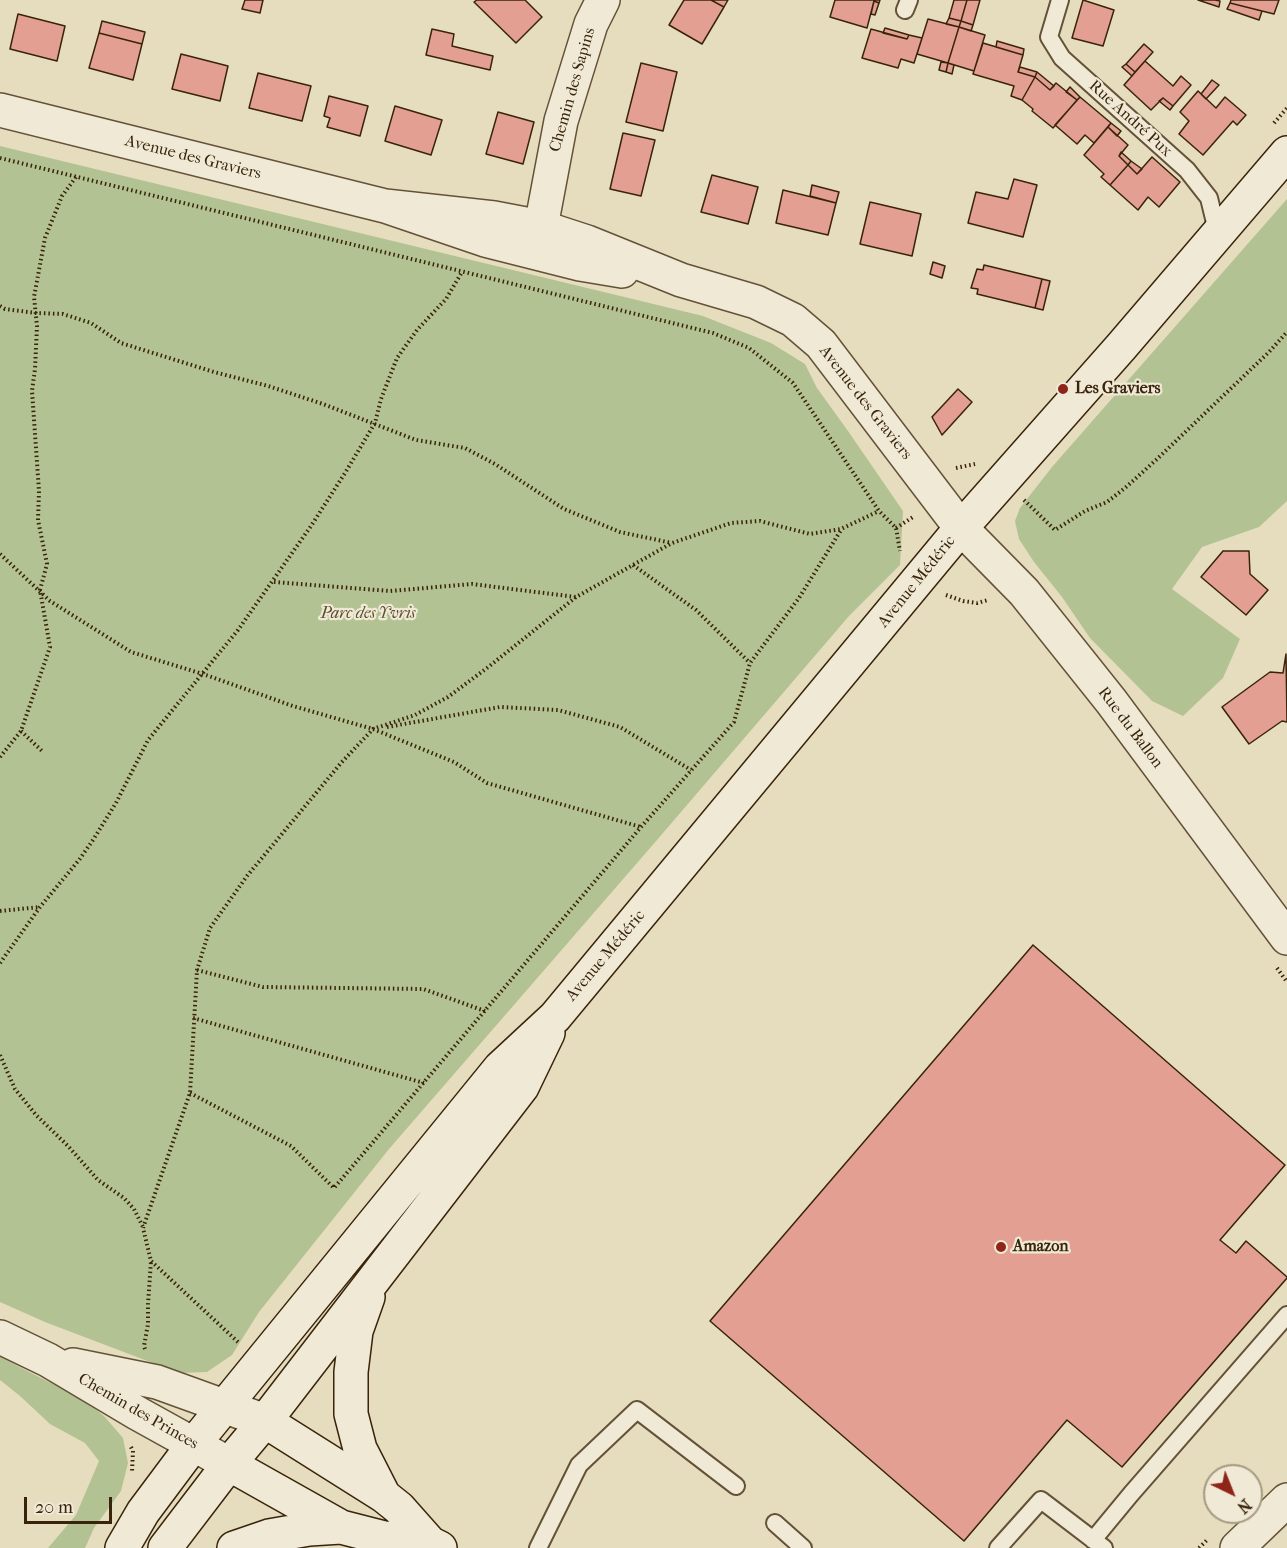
<!DOCTYPE html>
<meta charset="utf-8">
<style>
body{margin:0}
#map{position:relative;width:1287px;height:1548px;overflow:hidden;background:#e6ddbe;font-family:"IM FELL French Canon",serif}
canvas{display:block}
.north{position:absolute;left:1203px;top:1464px;width:60px;height:60px;box-sizing:border-box;background:#efe9d5;border:2px solid #a69a84;border-radius:50%;rotate:137deg;font-size:16px;font-weight:700;line-height:24px;text-align:center;color:#39240b}
.north::after{content:'';display:block;margin:auto;width:21px;height:27px;background:#8f2418;clip-path:polygon(50% 0,100% 100%,50% 72%,0 100%)}
.scale{position:absolute;left:24px;top:1497px;width:88px;height:27px;box-sizing:border-box;border:3px solid #39240b;border-top:0;padding-left:8px;font-size:18px;line-height:21px;white-space:nowrap;color:#39240b;-webkit-text-stroke:4px #efe9d5;paint-order:stroke}
</style>
<div id="map">
<canvas width="1287" height="1548"></canvas>
<div class="north">N</div>
<div class="scale">20 m</div>
</div>
<script>
const ctx = document.querySelector('canvas').getContext('2d');
ctx.lineJoin = 'round';
function fillPath(path, color) { ctx.fillStyle = color; ctx.fill(path, 'evenodd'); }
const shape = rows => new Path2D(rows.map(r => 'M' + r).join(''));
function strokePath(path, color, width, dash) { ctx.strokeStyle = color; ctx.lineWidth = width; ctx.lineCap = dash ? 'butt' : 'round'; ctx.setLineDash(dash || []); ctx.stroke(path); }
function write(font, color, halo, rows, align = 'center') {
  ctx.font = font + ' "IM FELL French Canon",serif'; ctx.lineWidth = 4.5; ctx.setLineDash([]); ctx.textBaseline = 'middle'; ctx.strokeStyle = halo; ctx.fillStyle = color; for (const [text, x, y, turn = 0] of rows) {
    ctx.save(); ctx.translate(x, y); ctx.rotate((+turn || 0) * Math.PI / 180); ctx.textAlign = isNaN(turn) ? turn : align; if (halo) ctx.strokeText(text, 0, 0); ctx.fillText(text, 0, 0); ctx.restore();
  }
}
fillPath(shape([
 [0,146,703,316,771,343,805,364,817,388,848,431,903,511,900,565,849,616,657,840,389,1149,259,1312,232,1355,207,1372,179,1373,45,1322,0,1302],
 [1287,199,1287,501,1259,527,1202,547,1172,589,1240,639,1223,678,1183,716,1152,701,1090,638,1062,597,1034,562,1019,539,1015,521,1020,508,1052,467],
 [0,1357,47,1381,78,1395,104,1416,123,1438,128,1463,121,1491,94,1528,85,1548,48,1548,76,1515,99,1461,85,1443,50,1424,20,1396,0,1380]
]), '#b3c293');
const building = shape([
 [245,0,263,0,260,13,242,9,245,0],
 [477,0,525,0,542,17,516,43,474,2,477,0],
 [684,0,711,0,724,7,702,44,669,25,684,0],
 [711,0,728,0,724,7,711,0],
 [835,0,880,0,879,3,874,1,867,28,830,17,835,0],
 [954,0,967,0,961,21,949,18,954,0],
 [967,0,980,0,973,25,961,21,967,0],
 [1083,0,1114,10,1103,46,1072,38,1083,0],
 [1198,0,1215,0,1220,1,1219,7,1198,0],
 [1231,0,1279,0,1274,14,1230,3,1231,0],
 [874,1,879,3,875,15,871,14,874,1],
 [1230,3,1262,11,1259,20,1227,9,1230,3],
 [18,14,65,26,57,61,10,49,18,14],
 [949,18,961,21,959,27,946,24,949,18],
 [928,19,959,27,948,63,917,54,928,19],
 [102,21,145,32,142,44,99,33,102,21],
 [961,21,973,25,971,31,959,27,961,21],
 [959,27,985,35,974,71,948,63,959,27],
 [885,28,909,35,907,39,883,33,885,28],
 [432,29,454,34,452,46,493,56,490,70,426,55,432,29],
 [871,29,907,39,909,35,922,38,914,63,901,59,898,68,862,58,871,29],
 [99,33,142,44,133,80,89,68,99,33],
 [997,41,1024,49,1023,55,996,47,997,41],
 [983,43,1023,55,1018,72,1035,77,1022,100,1011,96,1014,86,973,74,983,43],
 [1144,44,1153,52,1135,72,1126,64,1144,44],
 [181,54,228,66,220,101,172,89,181,54],
 [1145,61,1173,86,1181,76,1191,85,1173,106,1163,98,1151,110,1124,85,1145,61],
 [941,62,948,63,946,72,939,70,941,62],
 [641,63,677,72,663,131,626,122,641,63],
 [948,63,954,65,952,74,946,72,948,63],
 [1126,64,1135,72,1132,76,1122,67,1126,64],
 [1020,67,1037,72,1035,77,1018,72,1020,67],
 [1037,72,1054,86,1050,90,1035,77,1037,72],
 [258,73,311,86,302,121,249,108,258,73],
 [1035,77,1050,90,1056,83,1077,100,1053,128,1032,111,1033,109,1022,100,1035,77],
 [1212,80,1219,85,1206,99,1201,94,1212,80],
 [1070,87,1080,97,1077,100,1066,92,1070,87],
 [1198,91,1216,108,1225,97,1246,115,1237,125,1233,121,1203,155,1179,134,1189,121,1180,112,1198,91],
 [329,96,368,106,360,136,327,127,330,118,324,116,329,96],
 [1080,97,1111,123,1094,143,1085,135,1077,144,1055,125,1080,97],
 [1163,98,1173,106,1170,110,1159,101,1163,98],
 [395,106,442,120,431,155,385,141,395,106],
 [498,112,534,122,523,164,486,154,498,112],
 [1111,123,1121,131,1117,136,1108,127,1111,123],
 [1108,127,1128,145,1119,156,1128,165,1110,185,1101,177,1104,174,1084,155,1108,127],
 [623,133,655,140,641,196,610,189,623,133],
 [1121,152,1131,161,1128,165,1119,156,1121,152],
 [1152,157,1180,182,1159,207,1148,197,1138,210,1110,185,1128,165,1137,174,1152,157],
 [1131,161,1142,169,1137,174,1128,165,1131,161],
 [712,175,758,187,748,224,701,212,712,175],
 [1014,179,1037,185,1023,237,968,223,976,192,1008,199,1014,179],
 [812,185,839,192,836,203,810,196,812,185],
 [783,190,836,203,828,235,776,223,783,190],
 [870,202,921,214,912,256,860,244,870,202],
 [933,262,945,266,942,278,930,274,933,262],
 [984,265,1042,279,1035,308,977,294,978,289,971,288,977,269,983,270,984,265],
 [1042,279,1050,281,1043,310,1035,308,1042,279],
 [958,389,972,402,942,435,932,417,958,389],
 [1223,551,1249,551,1250,574,1268,590,1246,615,1201,577,1223,551],
 [1286,654,1287,722,1282,721,1249,744,1222,707,1270,672,1283,673,1286,654],
 [1033,945,1285,1165,1220,1240,1236,1253,1246,1241,1287,1277,1287,1278,1122,1467,1067,1420,964,1541,710,1321,1033,945]
]);
fillPath(building, '#e39f92');
strokePath(building, '#39240b', 1.5);
const service = shape([
 [1060,0,1049,37,1062,58,1187,170,1209,198,1218,235],
 [905,10,909,0],
 [775,1523,803,1548],
 [1093,1540,1131,1494,1287,1315],
 [538,1548,579,1465,637,1410,736,1486],
 [998,1548,1041,1500,1104,1548]
]);
const minor = shape([
 [0,110,385,206,485,240,580,264,622,271],
 [385,206,494,218,541,227,587,242,681,280,756,302,793,320,821,344,961,528,1024,592,1111,701,1287,938],
 [537,248,561,121,591,24,603,0],
 [0,1337,48,1360,137,1413,229,1464],
 [73,1365,157,1382,265,1421],
 [1237,1548,1287,1500]
]);
const secondary = shape([
 [368,1297,356,1331,351,1372,351,1414,360,1449,384,1496],
 [265,1421,384,1496,399,1508,430,1543],
 [229,1464,341,1527,384,1538,430,1543,440,1548],
 [122,1548,143,1512,193,1445,500,1068,555,1017,961,528,1121,347,1287,153],
 [165,1548,229,1464,265,1421,522,1087,548,1033],
 [234,1548,269,1536,309,1529,341,1527]
]);
strokePath(service, '#645238', 20);
strokePath(minor, '#645238', 36);
strokePath(secondary, '#39240b', 36);
strokePath(shape([
 [1274,123,1287,108],
 [0,158,713,333,749,348,793,383,879,511,896,528,900,551],
 [0,306,5,309,36,313,63,314,91,323,121,343,214,372,268,386,323,404,416,440,465,448,495,464,564,509,620,532,672,543],
 [956,468,975,464],
 [1024,500,1055,530,1085,511,1107,502,1125,488,1156,460,1269,352,1287,332],
 [896,528,913,517],
 [0,554,50,601,131,652,203,674,293,706,373,729,454,762,487,783,641,827],
 [633,565,696,610,750,663],
 [274,582,390,591,472,584,576,597],
 [946,595,963,601,977,603,988,600],
 [387,727,500,707,558,710,620,727,691,770],
 [21,731,42,751],
 [0,757,21,731,50,647,40,590,47,564,38,520,39,491,32,391,35,369,37,326,34,297,45,238,62,196,76,177],
 [0,911,40,907],
 [0,963,40,907,79,860,93,840,116,803,148,740,238,630,311,526,345,473,375,423,381,399,397,358,417,330,446,299,462,272],
 [1277,968,1287,982],
 [197,970,263,987,423,989,485,1011],
 [193,1018,424,1083],
 [0,1055,15,1089,36,1115,68,1146,98,1180,124,1198,134,1209,143,1227],
 [190,1093,291,1146,334,1188,641,827,734,722,750,663,799,598,841,530],
 [238,1342,151,1261,143,1228,190,1093,197,970,210,928,247,876,341,763,373,729,415,715,448,697,487,668,576,597,672,543,731,523,760,521,810,534,841,529,879,511],
 [145,1349,144,1346,148,1324,148,1304,151,1261],
 [131,1447,133,1451,132,1472],
 [1199,1548,1207,1540]
]), '#39240b', 4, [1.5, 3]);
strokePath(service, '#efe9d5', 16);
strokePath(minor, '#efe9d5', 33);
strokePath(secondary, '#efe9d5', 33);
for (const [x, y, r, color] of [
 [1063,389,6,"#8f2418"],
 [1001,1247,6,"#8f2418"]
]) { const dot = new Path2D(); dot.arc(x, y, r, 0, 2 * Math.PI); ctx.fillStyle = color; ctx.fill(dot); strokePath(dot, '#efe9d5', 2); }
write('16px', '#39240b', '#efe9d5', [
 ["Chemin des Sapins",573,90,-74],
 ["Rue André Pux",1130,119,42],
 ["Avenue des Graviers",193,158,14],
 ["Avenue des Graviers",865,403,52],
 ["Avenue Médéric",917,582,-51],
 ["Rue du Ballon",1130,728,53],
 ["Avenue Médéric",606,956,-50],
 ["Chemin des Princes",138,1412,30]
]);
write('bold 16px', '#39240b', '#efe9d5', [
 ["Les Graviers",1075,389],
 ["Amazon",1013,1247]
], 'left');
write('italic 16px', '#584c2d', '#efe9d5', [
 ["Parc des Yvris",368,614]
]);
</script>
